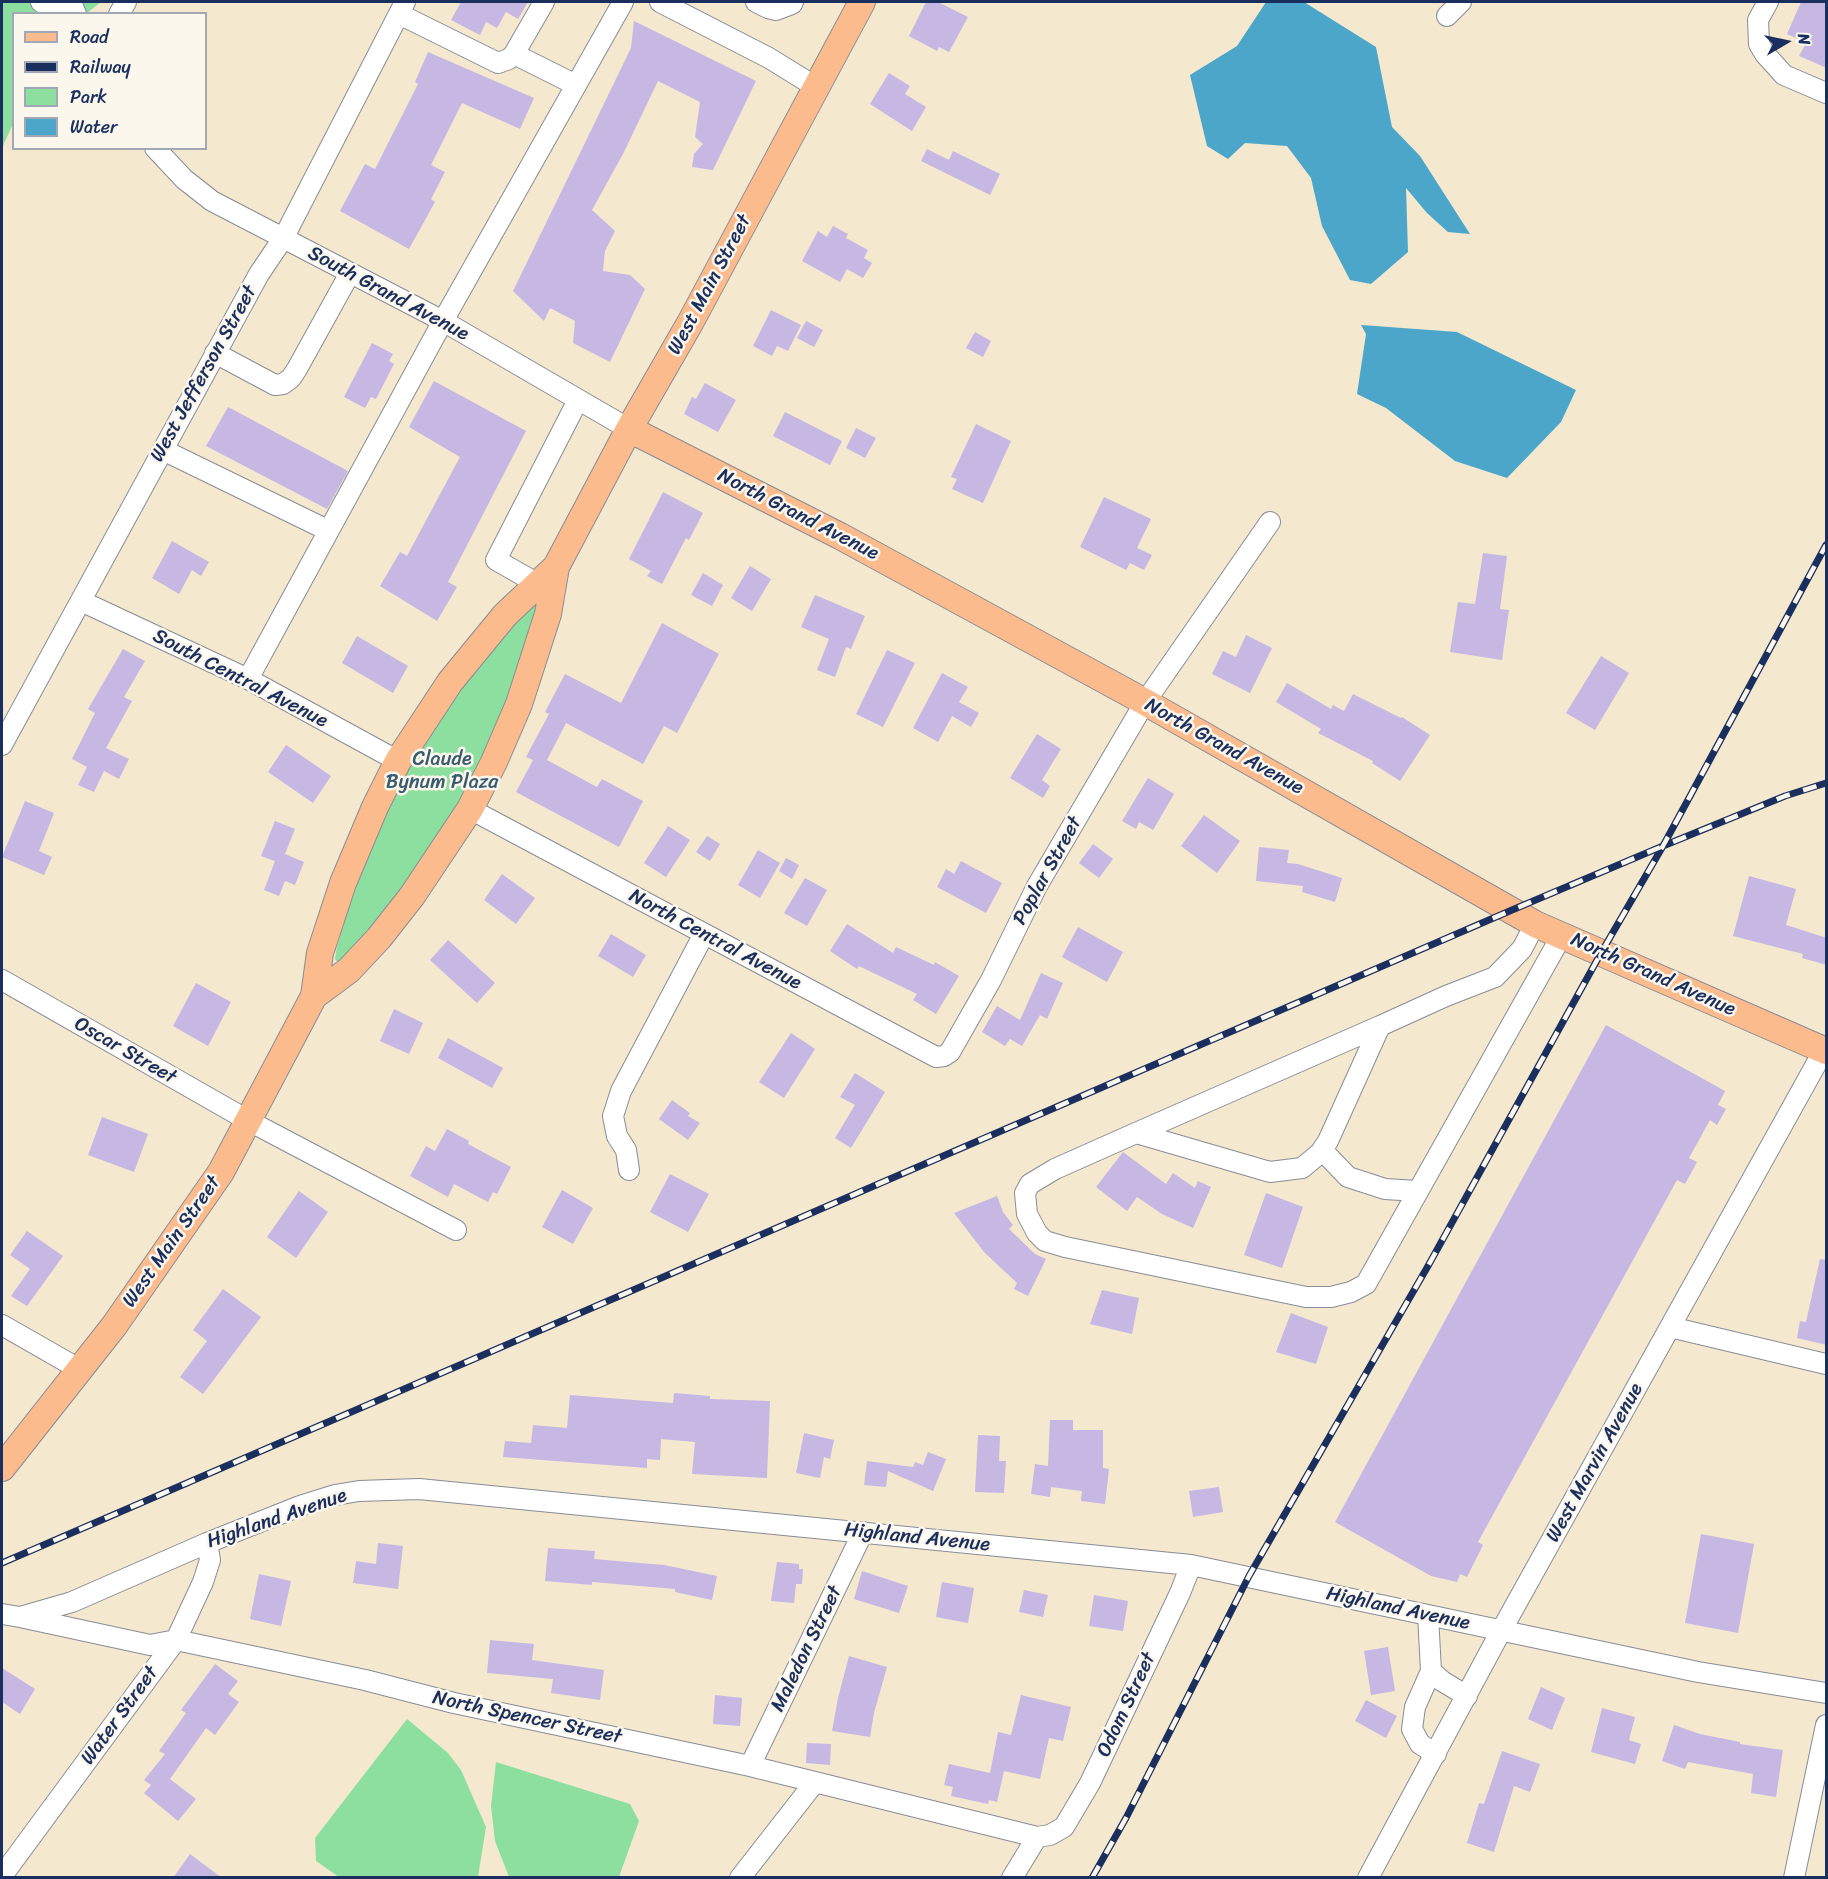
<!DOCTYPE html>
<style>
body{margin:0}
#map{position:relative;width:1828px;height:1879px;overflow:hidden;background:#f4e8cf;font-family:Sriracha,sans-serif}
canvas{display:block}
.frame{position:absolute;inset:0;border:3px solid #1b2f5e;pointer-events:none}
.legend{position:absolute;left:12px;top:12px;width:195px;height:138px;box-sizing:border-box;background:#fbf7ec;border:2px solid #a1a7b3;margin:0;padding:8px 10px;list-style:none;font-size:18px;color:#1b2f5e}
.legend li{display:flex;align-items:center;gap:12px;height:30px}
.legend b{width:30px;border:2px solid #a1a7b3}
.north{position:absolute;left:1756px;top:12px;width:60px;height:60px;-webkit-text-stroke:4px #fbf7ec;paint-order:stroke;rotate:81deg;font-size:16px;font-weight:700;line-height:24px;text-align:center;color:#1b2f5e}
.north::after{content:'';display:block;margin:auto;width:21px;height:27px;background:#1b2f5e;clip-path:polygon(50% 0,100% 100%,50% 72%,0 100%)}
</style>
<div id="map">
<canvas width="1828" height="1879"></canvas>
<div class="frame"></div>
<ul class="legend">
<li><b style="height:8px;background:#fbbb8c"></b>Road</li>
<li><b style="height:8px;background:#1b2f5e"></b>Railway</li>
<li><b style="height:16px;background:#8ddf9f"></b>Park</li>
<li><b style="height:16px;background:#4ca6c9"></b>Water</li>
</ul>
<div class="north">N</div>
</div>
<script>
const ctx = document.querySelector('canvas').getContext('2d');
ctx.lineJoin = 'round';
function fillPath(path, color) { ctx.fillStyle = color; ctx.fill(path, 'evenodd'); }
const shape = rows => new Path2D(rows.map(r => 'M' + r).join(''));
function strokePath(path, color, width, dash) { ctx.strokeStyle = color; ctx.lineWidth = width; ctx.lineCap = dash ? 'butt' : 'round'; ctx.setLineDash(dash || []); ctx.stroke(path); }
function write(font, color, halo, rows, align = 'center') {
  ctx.font = font + ' Sriracha,sans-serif'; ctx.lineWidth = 5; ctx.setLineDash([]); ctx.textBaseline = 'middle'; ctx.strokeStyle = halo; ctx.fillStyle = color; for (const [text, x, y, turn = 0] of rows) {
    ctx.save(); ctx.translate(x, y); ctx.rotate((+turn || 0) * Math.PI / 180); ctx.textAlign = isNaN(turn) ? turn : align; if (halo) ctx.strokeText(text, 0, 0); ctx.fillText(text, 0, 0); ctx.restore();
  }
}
fillPath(shape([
 [2,2,101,2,87,13,14,14,13,124,2,148],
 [535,601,539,602,518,674,492,742,470,786,388,910,340,961,336,961,335,958,337,947,354,889,393,794,432,723,484,658],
 [407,1719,448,1753,461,1770,486,1827,478,1877,339,1877,316,1861,315,1838],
 [496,1762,630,1804,639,1821,619,1877,509,1877,495,1841,491,1806]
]), '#8ddf9f');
fillPath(shape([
 [1266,2,1304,2,1376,47,1392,127,1420,156,1470,234,1448,232,1427,213,1406,188,1408,252,1371,284,1350,280,1322,226,1311,178,1287,146,1245,143,1228,159,1207,146,1190,75,1237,46],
 [1361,325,1457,332,1576,390,1561,422,1507,478,1455,461,1386,408,1357,394,1366,334]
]), '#4ca6c9');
fillPath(shape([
 [461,2,528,2,518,19,506,12,497,28,486,22,480,35,451,20],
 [926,2,938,2,968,17,949,52,939,47,937,51,909,36],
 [1801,2,1827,2,1827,68,1799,56,1806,43,1787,34],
 [634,21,756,81,713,170,692,167,694,154,703,144,695,137,700,102,658,81,623,154,592,210,615,231,605,251,603,271,630,275,645,289,610,362,573,343,575,321,550,308,544,321,513,291,631,48],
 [428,52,534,98,520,129,462,103,431,165,445,172,431,199,435,202,409,249,340,211,365,164,375,169,418,84,415,82],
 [889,73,910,86,905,94,926,107,912,131,870,104],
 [927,149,949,160,953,151,1000,174,990,195,921,161],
 [833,226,848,234,846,238,868,250,864,258,872,263,863,278,847,269,840,282,802,261,818,231,827,237],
 [771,310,801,325,788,351,777,346,772,356,753,346],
 [806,321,823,330,814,347,797,338],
 [975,332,991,341,983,357,966,348],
 [372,343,393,354,389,361,394,364,376,399,371,397,365,408,344,397],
 [434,381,526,431,448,582,457,587,437,621,380,586,400,552,407,556,460,457,409,427],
 [705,383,736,400,718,432,684,414,692,397,696,399],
 [228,407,348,471,327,509,206,446],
 [785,412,842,441,830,465,773,436],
 [976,424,1011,441,983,503,952,489,957,479,951,477],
 [856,428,876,438,865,458,846,448],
 [663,492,703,513,689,540,686,538,662,584,647,576,651,571,629,559],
 [1104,497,1151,519,1137,548,1152,555,1144,570,1130,563,1126,570,1080,547],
 [172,541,209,562,201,576,192,570,179,594,152,578],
 [1483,553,1507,556,1500,609,1509,610,1502,660,1450,652,1458,602,1475,604],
 [750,566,771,579,752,611,731,598],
 [703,573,723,585,712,606,691,595],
 [815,595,865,616,851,649,846,647,835,677,817,670,829,639,801,627],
 [662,623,719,654,677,733,664,726,643,764,566,723,547,760,597,787,602,779,643,801,619,847,516,792,533,760,526,757,549,714,545,712,565,674,621,703],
 [1246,635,1272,648,1250,693,1212,674,1223,651,1236,657],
 [357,636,408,666,393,693,342,663],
 [123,649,145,661,124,697,132,701,106,748,129,759,119,779,104,771,94,792,78,785,87,767,72,759,95,713,88,709],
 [887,650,915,663,883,727,856,714],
 [1601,656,1629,673,1595,730,1566,713],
 [942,673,968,687,959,702,979,713,971,727,952,716,938,742,913,728],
 [1287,683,1331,709,1333,705,1344,711,1353,694,1401,718,1402,717,1430,735,1400,781,1372,763,1373,761,1318,733,1321,729,1276,702],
 [1037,734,1061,749,1042,780,1050,786,1043,798,1010,778],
 [286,745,331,776,313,803,268,772],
 [1148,778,1174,794,1153,830,1139,822,1136,829,1122,821],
 [25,801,54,813,39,851,52,857,44,875,2,857],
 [1204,815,1240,841,1217,873,1181,846],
 [275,821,295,829,285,854,304,862,295,885,285,881,279,896,264,890,275,861,261,856],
 [668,826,690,840,666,877,644,863],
 [707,836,720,844,710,861,696,852],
 [1093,844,1113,859,1099,878,1079,863],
 [1259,847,1289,850,1287,863,1298,864,1342,878,1335,902,1302,892,1303,886,1256,881],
 [758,850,780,863,760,898,738,885],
 [786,858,799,865,792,879,779,871],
 [961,861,1002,883,986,913,937,887,946,869,954,874],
 [502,874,535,898,516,924,484,900],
 [1749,876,1796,889,1786,925,1827,938,1827,965,1802,958,1803,954,1733,936],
 [805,878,827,890,807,926,784,913],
 [847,924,893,953,896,947,934,965,935,962,959,976,936,1014,913,1000,917,994,859,966,857,969,830,951],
 [1078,927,1123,952,1107,982,1062,957],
 [611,934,646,955,633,977,598,956],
 [448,940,495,983,477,1003,430,960],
 [1041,973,1063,983,1047,1019,1040,1015,1022,1046,1010,1039,1005,1046,982,1032,997,1006,1020,1020],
 [196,983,231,1002,208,1046,173,1026],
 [394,1009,423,1023,409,1054,380,1041],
 [1606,1025,1725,1091,1718,1105,1726,1109,1717,1125,1710,1120,1689,1158,1697,1162,1685,1184,1677,1180,1478,1542,1483,1545,1467,1577,1460,1574,1457,1582,1431,1576,1335,1522],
 [791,1033,815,1049,784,1098,759,1082],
 [448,1038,503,1068,492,1088,438,1058],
 [855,1073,885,1092,851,1148,835,1138,855,1105,840,1097],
 [672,1100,690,1113,688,1116,700,1123,688,1140,659,1119],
 [102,1117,148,1134,134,1172,88,1155],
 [447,1129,469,1141,468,1144,511,1167,497,1194,493,1192,488,1202,454,1184,448,1197,410,1176,426,1146,435,1151],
 [1123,1152,1166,1184,1173,1173,1195,1188,1198,1181,1211,1187,1193,1228,1162,1214,1137,1197,1127,1211,1096,1187],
 [670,1174,709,1194,688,1232,650,1212],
 [562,1190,593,1208,573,1244,542,1227],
 [299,1191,328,1212,296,1258,267,1237],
 [1266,1193,1303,1207,1282,1268,1244,1255],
 [997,1196,1003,1212,1013,1225,1009,1229,1035,1254,1046,1259,1028,1296,1014,1289,1017,1283,984,1252,954,1213],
 [27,1231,63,1256,27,1306,11,1296,30,1269,10,1255],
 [1820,1259,1827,1260,1827,1345,1797,1338,1800,1321,1806,1322],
 [223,1289,261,1317,203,1394,180,1377,207,1341,193,1330],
 [1102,1290,1139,1298,1132,1334,1090,1324],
 [1291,1313,1328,1327,1316,1364,1276,1352],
 [674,1393,710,1396,710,1399,770,1401,767,1478,692,1474,695,1442,661,1439,660,1460,647,1459,647,1468,503,1457,505,1441,531,1443,533,1425,567,1428,570,1395,673,1403],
 [1050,1420,1073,1420,1073,1430,1103,1430,1103,1468,1109,1469,1105,1504,1081,1501,1082,1491,1051,1487,1050,1497,1031,1494,1035,1464,1048,1466],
 [804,1433,834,1440,830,1459,824,1457,820,1478,796,1473],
 [978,1435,1000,1436,999,1461,1006,1461,1004,1493,975,1492],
 [928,1452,946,1459,933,1491,888,1471,886,1487,864,1485,867,1461,913,1467,915,1462,923,1465],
 [1219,1487,1223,1512,1193,1517,1189,1491],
 [1701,1534,1754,1544,1738,1633,1685,1623],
 [378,1543,403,1546,398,1589,353,1583,356,1561,376,1564],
 [548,1548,595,1551,594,1559,664,1565,717,1576,712,1600,675,1592,675,1589,592,1582,592,1585,545,1581],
 [777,1562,799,1564,799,1569,803,1569,802,1584,796,1584,794,1603,771,1601],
 [862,1571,908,1586,899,1613,854,1599],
 [259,1574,291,1581,281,1626,250,1619],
 [942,1582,974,1588,968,1623,936,1617],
 [1024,1590,1048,1595,1043,1617,1019,1612],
 [1094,1595,1128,1601,1123,1631,1089,1626],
 [490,1640,534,1644,532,1660,604,1670,600,1700,551,1693,553,1679,487,1673],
 [1388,1647,1395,1691,1371,1695,1364,1651],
 [849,1656,887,1667,874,1713,870,1737,832,1731,838,1698],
 [215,1664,238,1681,228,1694,239,1702,215,1735,206,1728,170,1779,196,1799,178,1821,144,1793,151,1785,144,1780,165,1754,159,1751,186,1713,181,1710],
 [2,1668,35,1689,20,1714,2,1702],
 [1541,1687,1565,1698,1552,1730,1528,1719],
 [715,1695,742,1698,740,1726,713,1724],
 [1021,1695,1071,1707,1063,1741,1049,1738,1040,1779,1004,1771,997,1802,989,1800,988,1804,951,1796,953,1787,944,1785,949,1764,990,1773,998,1732,1011,1735],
 [1366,1700,1397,1716,1386,1738,1355,1721],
 [1602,1708,1635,1717,1629,1740,1641,1744,1635,1764,1591,1752],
 [1674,1725,1700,1734,1740,1742,1740,1744,1783,1750,1776,1797,1751,1793,1753,1774,1688,1762,1685,1769,1662,1761],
 [807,1743,831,1744,830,1765,806,1763],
 [1502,1751,1540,1764,1530,1792,1514,1786,1494,1852,1467,1843,1479,1803,1484,1804],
 [190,1854,222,1878,173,1878]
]), '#c6b8e3');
const minor = shape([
 [41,2,60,14],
 [71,2,76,14],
 [660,2,769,58,816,87],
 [756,2,768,8,776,10,792,4,793,2],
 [1768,2,1758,20,1759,44,1765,54,1784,75,1826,93],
 [119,14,126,2],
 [399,14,498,63,509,59,514,54,544,2],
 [1447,16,1461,2],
 [514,54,576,85],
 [155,148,184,179,212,201,443,321,629,429],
 [215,353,275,385,283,384,291,378,297,369,350,273],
 [163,450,319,526],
 [538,584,496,560,578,400],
 [81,601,248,679,398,761],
 [248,679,443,321,623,2],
 [2,745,259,274,284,237,405,2],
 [470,809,936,1057,944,1056,950,1052,991,980,1037,886,1145,702,1270,522],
 [1535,924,1522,949,1495,977,1446,996,1380,1026,1328,1141,1320,1153,1302,1168,1270,1172,1136,1133,1055,1169,1030,1184,1025,1193,1027,1214,1037,1233,1045,1241,1065,1247,1306,1297,1331,1297,1351,1292,1366,1284,1562,935],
 [2,980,249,1121,456,1230],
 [1136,1133,1380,1026],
 [1322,1150,1348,1177,1385,1189,1418,1191],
 [629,1170,626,1150,617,1136,613,1116,621,1091,704,934],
 [2,1325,79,1369],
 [1670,1327,1826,1364],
 [2,1614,20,1617,150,1645,176,1640,365,1680,454,1703,750,1766,1037,1837,1050,1835,1064,1827,1090,1783,1180,1593,1191,1565],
 [1428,1615,1431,1671,1442,1681,1467,1696],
 [20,1617,72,1602,207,1543,300,1506,335,1495,359,1491,419,1489,1191,1565,1698,1672,1826,1693],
 [1431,1671,1415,1707,1412,1729,1420,1744,1436,1754],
 [750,1766,863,1532],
 [2,1876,176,1640,203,1582,210,1560,207,1543],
 [740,1878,815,1782],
 [1012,1878,1037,1837],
 [1368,1878,1501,1631,1824,1050],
 [1794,1878,1826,1725]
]);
const major = shape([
 [629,429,840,536,1145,702,1535,924,1826,1051],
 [314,996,349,970,379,938,412,896,470,809,494,762,519,704,548,614,556,567,629,429,690,323,862,2],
 [2,1468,114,1326,221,1172,314,996,320,953,343,883,375,807,398,761,450,682,505,615,556,567]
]);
strokePath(minor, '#888c96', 22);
strokePath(major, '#888c96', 28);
strokePath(minor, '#fff', 20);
strokePath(major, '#fbbb8c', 26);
const rail = shape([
 [2,1563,1512,910,1663,846,1785,796,1826,783],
 [1092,1878,1126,1818,1249,1576,1428,1266,1601,953,1663,846,1826,545]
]);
strokePath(rail, '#1b2f5e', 7);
strokePath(rail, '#fbf7ec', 4.5, [14]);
write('20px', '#1b2f5e', '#fbf7ec', [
 ["West Main Street",710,285,-62],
 ["South Grand Avenue",388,294,28],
 ["West Jefferson Street",204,374,-61],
 ["North Grand Avenue",798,515,27],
 ["South Central Avenue",240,679,27],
 ["North Grand Avenue",1224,747,29],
 ["Poplar Street",1048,871,-61],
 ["North Central Avenue",715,940,28],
 ["North Grand Avenue",1653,975,24],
 ["Oscar Street",125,1051,30],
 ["West Main Street",172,1242,-55],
 ["West Marvin Avenue",1595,1463,-61],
 ["Highland Avenue",277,1519,-19],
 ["Highland Avenue",917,1538,6],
 ["Highland Avenue",1398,1609,12],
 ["Maledon Street",807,1649,-64],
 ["Odom Street",1127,1705,-65],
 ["Water Street",120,1716,-54],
 ["North Spencer Street",527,1718,12]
]);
write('20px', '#385b6e', '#fbf7ec', [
 ["Claude",442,760],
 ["Bynum Plaza",442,783]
]);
</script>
